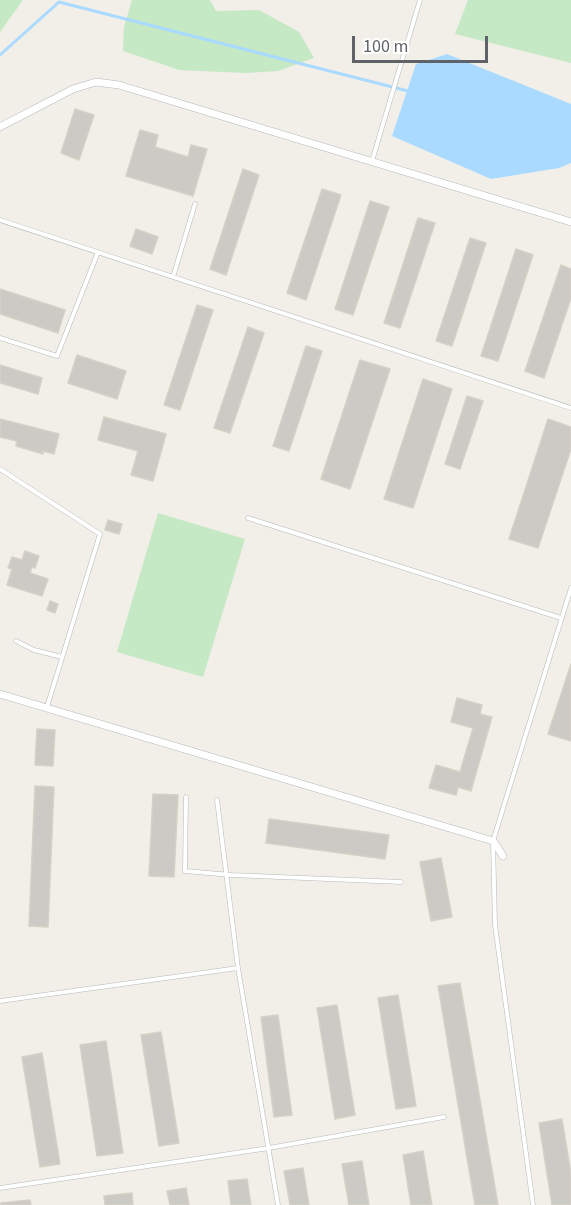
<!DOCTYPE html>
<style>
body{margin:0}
#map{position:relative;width:571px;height:1205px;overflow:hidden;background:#f1efe8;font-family:"Source Sans 3",sans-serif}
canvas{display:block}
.scale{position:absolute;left:352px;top:36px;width:136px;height:27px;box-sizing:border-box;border:3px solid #5f6368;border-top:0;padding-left:8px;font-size:18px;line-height:21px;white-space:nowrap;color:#5f6368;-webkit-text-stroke:4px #fff;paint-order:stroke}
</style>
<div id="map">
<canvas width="571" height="1205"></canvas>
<div class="scale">100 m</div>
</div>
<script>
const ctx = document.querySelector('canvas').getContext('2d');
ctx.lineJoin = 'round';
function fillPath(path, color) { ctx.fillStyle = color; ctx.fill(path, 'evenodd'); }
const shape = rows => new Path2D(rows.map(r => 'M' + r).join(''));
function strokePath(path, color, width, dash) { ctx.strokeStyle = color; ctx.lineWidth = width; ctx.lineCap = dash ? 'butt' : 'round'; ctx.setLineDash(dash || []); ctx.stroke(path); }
fillPath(shape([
 [0,0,23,0,0,32],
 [132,0,210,0,216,11,259,10,299,32,314,58,278,71,246,73,179,70,123,51,124,27],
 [468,0,571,0,571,63,455,34],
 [158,513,245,539,203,677,117,652]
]), '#c5e8c5');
fillPath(shape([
 [447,54,571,104,571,163,559,168,491,179,392,136,416,64]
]), '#aadaff');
strokePath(shape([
 [0,55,59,2,408,91]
]), '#aadaff', 3);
const building = shape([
 [75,109,94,115,79,160,61,153,75,109],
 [140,130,158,135,155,147,188,157,191,145,207,149,193,196,126,176,140,130],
 [243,169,259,175,226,275,210,269,243,169],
 [322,189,341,195,306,300,287,293,322,189],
 [370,201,389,207,353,315,335,309,370,201],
 [418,218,435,223,400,328,384,323,418,218],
 [136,229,158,237,152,254,130,246,136,229],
 [470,238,486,243,452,346,436,341,470,238],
 [516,249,533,255,498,361,481,356,516,249],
 [561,265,571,269,571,298,544,378,525,371,561,265],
 [0,289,65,310,58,333,0,314,0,289],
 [197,305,213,310,180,410,164,405,197,305],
 [248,327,264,333,230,433,214,428,248,327],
 [306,346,322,351,289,451,273,446,306,346],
 [77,355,126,371,117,399,68,383,77,355],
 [360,360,390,369,350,489,321,479,360,360],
 [0,365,42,378,38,394,0,383,0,365],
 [423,379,452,389,413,508,384,499,423,379],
 [467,396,483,401,460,469,445,464,467,396],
 [104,417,166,434,153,481,131,475,138,451,98,440,104,417],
 [0,419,59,434,54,454,43,451,43,454,16,446,17,441,0,437,0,419],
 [548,419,571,427,571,449,538,548,509,539,548,419],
 [108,520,122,524,119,534,105,530,108,520],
 [25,551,39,556,35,568,32,567,30,573,48,579,42,596,7,585,12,569,8,568,12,557,22,560,25,551],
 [50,601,58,604,55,613,47,610,50,601],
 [571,664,571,741,548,734,571,664],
 [457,698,482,705,480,714,492,717,471,791,458,787,456,795,429,788,436,765,460,772,473,728,451,722,457,698],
 [37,729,55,730,53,766,35,765,37,729],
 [35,786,54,787,48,927,29,926,35,786],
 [153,794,178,795,174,877,149,876,153,794],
 [269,819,389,835,385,859,266,843,269,819],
 [441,858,452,917,431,921,420,862,441,858],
 [460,983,498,1205,475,1205,438,986,460,983],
 [398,995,416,1106,396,1109,378,998,398,995],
 [337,1005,355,1115,335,1119,317,1008,337,1005],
 [278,1015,292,1115,274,1117,261,1017,278,1015],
 [161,1032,179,1143,159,1146,141,1035,161,1032],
 [106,1041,123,1153,97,1156,80,1045,106,1041],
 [42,1053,60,1164,40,1167,22,1057,42,1053],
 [562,1119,571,1174,571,1205,552,1205,539,1123,562,1119],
 [423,1151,432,1205,411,1205,403,1155,423,1151],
 [362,1161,369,1205,349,1205,342,1164,362,1161],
 [303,1168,309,1205,290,1205,284,1171,303,1168],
 [247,1179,251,1205,231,1205,228,1181,247,1179],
 [186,1188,189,1205,170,1205,167,1191,186,1188],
 [132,1193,133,1205,105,1205,104,1196,132,1193],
 [30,1200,31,1205,1,1205,1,1203,30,1200]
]);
fillPath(building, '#cccac5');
strokePath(building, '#d6d1c6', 1.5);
const lane = shape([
 [372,161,420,0],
 [0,220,571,408],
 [173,277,195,204],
 [0,338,57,356,98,252],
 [0,469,100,534,47,707],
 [248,518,561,618],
 [16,641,34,650,62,657],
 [186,797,185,871,231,875,401,882],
 [238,968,278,1205],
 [0,1001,238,968,217,800],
 [0,1188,269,1148,444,1117],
 [533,1205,495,925,493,841,571,588]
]);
const street = shape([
 [0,127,73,89,96,82,119,85,571,222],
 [0,694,493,841,503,856]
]);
strokePath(lane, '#b5b8bc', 5);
strokePath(street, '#b5b8bc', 8);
strokePath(lane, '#fff', 4);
strokePath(street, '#fff', 7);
</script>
